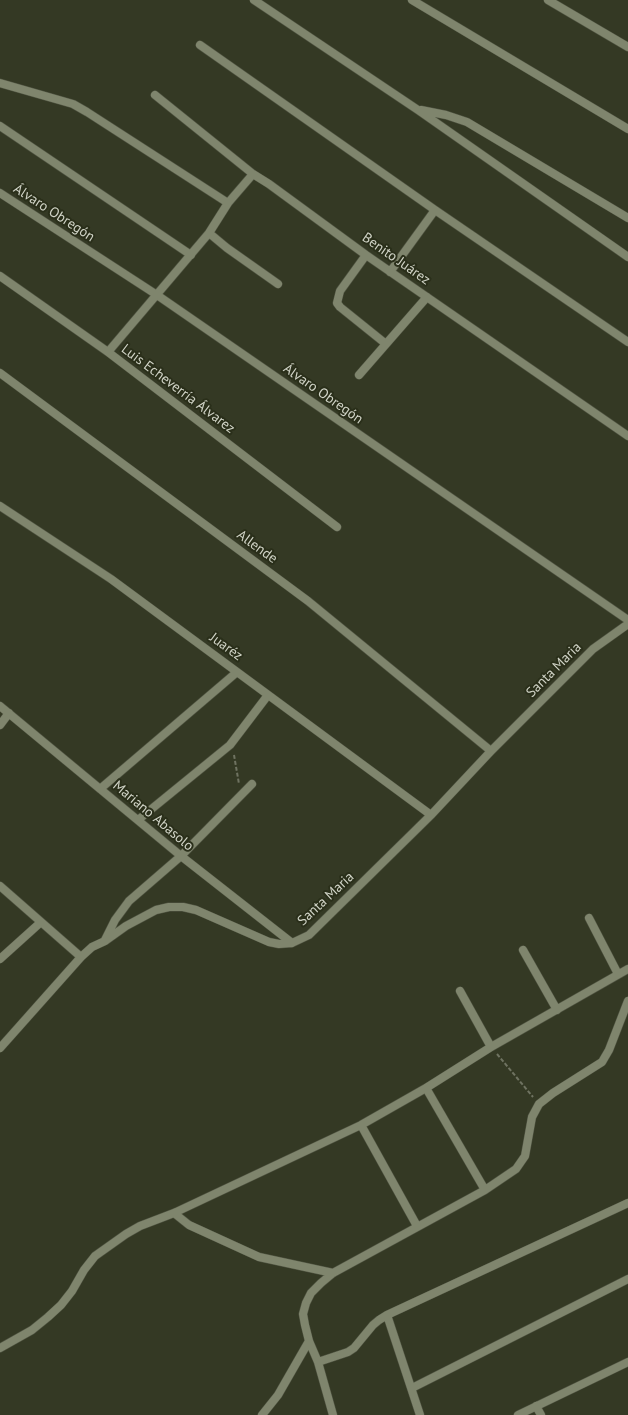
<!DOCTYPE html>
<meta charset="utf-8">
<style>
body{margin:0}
canvas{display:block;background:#343924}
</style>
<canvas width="628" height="1415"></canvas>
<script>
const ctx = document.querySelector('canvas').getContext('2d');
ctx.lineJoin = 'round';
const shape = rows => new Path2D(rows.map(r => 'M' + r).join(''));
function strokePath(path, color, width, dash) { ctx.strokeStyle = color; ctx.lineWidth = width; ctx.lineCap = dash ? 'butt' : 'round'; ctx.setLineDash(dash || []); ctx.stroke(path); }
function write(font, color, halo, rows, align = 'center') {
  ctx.font = font + ' "PT Sans",sans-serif'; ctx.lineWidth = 4; ctx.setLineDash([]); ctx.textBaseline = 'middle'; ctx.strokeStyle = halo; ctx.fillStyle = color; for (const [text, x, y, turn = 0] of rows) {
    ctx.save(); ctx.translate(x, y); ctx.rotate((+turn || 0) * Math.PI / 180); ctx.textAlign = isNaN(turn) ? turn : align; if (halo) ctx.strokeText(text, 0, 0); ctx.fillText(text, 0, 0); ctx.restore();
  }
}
const street = shape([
 [254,0,418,110,628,257],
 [412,0,628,129],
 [548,0,628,47],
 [200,45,435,210,628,342],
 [0,83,73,104,87,112,228,203],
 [155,95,253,174,269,184,366,255,628,436],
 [421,110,446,115,467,122,628,218],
 [0,126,191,255],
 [0,193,157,295,628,620],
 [209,233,227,248,278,284],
 [366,255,340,291,337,303,340,307,386,344],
 [390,272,435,210],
 [0,276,108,352,337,527],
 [108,352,209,233,228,203,253,174],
 [0,373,308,601,491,751],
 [359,375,427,297],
 [0,506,111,579,431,815],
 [0,706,181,856,292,943],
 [0,725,9,713],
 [100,789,237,672],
 [138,820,230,745,268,695],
 [0,886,81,957],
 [589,918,618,974],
 [105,940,115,920,129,901,181,856,252,784],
 [523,950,557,1010],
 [0,959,41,922],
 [460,991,491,1047],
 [0,1048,81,957,92,947,105,941,126,926,156,910,169,907,183,907,196,910,269,942,279,944,292,943,309,935,431,815,491,751,593,649,628,624],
 [426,1088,485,1190],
 [361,1125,417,1226],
 [174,1213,189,1225,259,1257,333,1273],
 [387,1315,420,1415],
 [0,1348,32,1330,48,1317,61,1305,72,1291,84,1270,95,1256,126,1234,140,1226,174,1213,361,1125,426,1088,491,1047,628,969],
 [318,1362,348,1352,354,1348,373,1325,379,1320,387,1315,628,1203],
 [412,1388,628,1279],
 [536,1406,541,1415],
 [262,1415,278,1395,309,1341],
 [333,1415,318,1362,309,1341,305,1325,303,1314,306,1303,311,1293,321,1283,333,1273,485,1190,516,1169,525,1156,532,1117,539,1104,553,1093,602,1062,609,1050,628,1001],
 [518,1415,628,1362]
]);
strokePath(street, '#525644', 9);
strokePath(shape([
 [234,755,239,784],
 [497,1054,533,1097]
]), '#6f7361', 2, [4, 2]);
strokePath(street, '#7f856d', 8);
write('14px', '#d1d4c7', '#2a2f1a', [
 ["Álvaro Obregón",54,213,33],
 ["Benito Juárez",396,259,35],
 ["Luis Echeverría Álvarez",178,389,37],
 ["Álvaro Obregón",323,394,35],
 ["Allende",257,547,36],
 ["Juaréz",226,647,36],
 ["Santa Maria",554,670,-45],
 ["Mariano Abasolo",153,816,40],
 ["Santa Maria",326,899,-43]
]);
</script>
